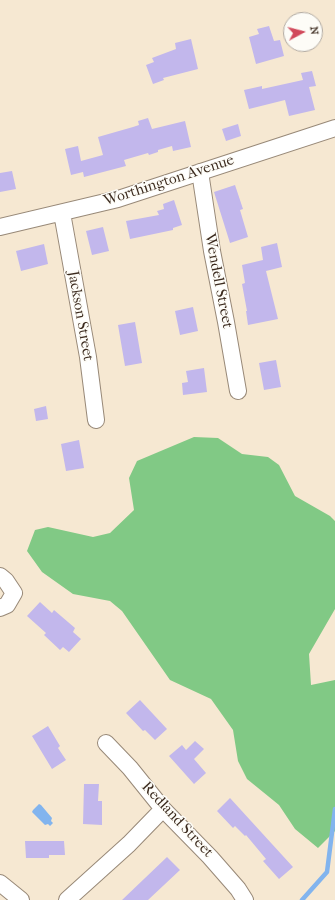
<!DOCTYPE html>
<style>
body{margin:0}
#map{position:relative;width:335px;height:900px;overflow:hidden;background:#f6e8d2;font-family:"IM FELL French Canon",serif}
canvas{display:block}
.north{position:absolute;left:283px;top:12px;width:40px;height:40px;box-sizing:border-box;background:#fdfcf7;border:1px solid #afa8a0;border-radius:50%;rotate:83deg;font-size:11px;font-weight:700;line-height:16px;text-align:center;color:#3b2a1e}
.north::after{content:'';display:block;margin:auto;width:14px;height:18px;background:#d1495b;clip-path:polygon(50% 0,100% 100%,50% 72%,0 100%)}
</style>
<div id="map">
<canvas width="335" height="900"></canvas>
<div class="north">N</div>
</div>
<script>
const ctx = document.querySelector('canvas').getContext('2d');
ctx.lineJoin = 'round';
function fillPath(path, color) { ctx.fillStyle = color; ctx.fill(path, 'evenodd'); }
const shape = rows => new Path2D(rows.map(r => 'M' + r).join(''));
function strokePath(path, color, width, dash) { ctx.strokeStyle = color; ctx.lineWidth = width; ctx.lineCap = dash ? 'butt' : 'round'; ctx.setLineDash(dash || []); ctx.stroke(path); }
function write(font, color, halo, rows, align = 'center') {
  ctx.font = font + ' "IM FELL French Canon",serif'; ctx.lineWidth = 3; ctx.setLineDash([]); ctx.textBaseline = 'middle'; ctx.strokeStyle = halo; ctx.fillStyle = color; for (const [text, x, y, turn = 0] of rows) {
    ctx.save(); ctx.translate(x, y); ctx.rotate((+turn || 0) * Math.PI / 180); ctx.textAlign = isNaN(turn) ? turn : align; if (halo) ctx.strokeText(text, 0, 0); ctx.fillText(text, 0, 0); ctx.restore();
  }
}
fillPath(shape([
 [194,437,218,438,242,454,268,457,279,465,295,496,330,516,335,521,335,609,309,654,311,685,335,680,335,831,318,848,295,829,279,805,247,779,238,761,233,730,211,699,170,680,122,611,110,601,73,594,42,572,27,551,35,530,48,527,93,537,110,533,134,510,129,478,137,461]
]), '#81c985');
fillPath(shape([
 [39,804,41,805,52,818,51,821,53,823,50,826,48,824,45,825,32,812,33,810]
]), '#82b4ee');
strokePath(shape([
 [302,900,327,872,335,809]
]), '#82b4ee', 4.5);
fillPath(shape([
 [269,26,274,41,280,40,284,56,256,64,249,37,259,34,257,29],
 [191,39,198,69,163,78,164,80,153,84,146,65,154,62,152,58,176,49,175,43],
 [312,71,316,86,309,87,315,110,289,116,285,100,249,109,244,90,262,86,262,89,303,80,301,73],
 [148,118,152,129,185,121,191,147,173,151,172,146,158,150,158,152,149,155,148,153,124,160,126,166,84,177,83,172,71,175,65,149,78,146,81,161,103,155,98,137,133,127,139,125,138,121],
 [238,124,241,136,226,141,222,129],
 [12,171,16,189,0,192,0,173],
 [235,185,243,209,240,210,248,237,230,243,214,192],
 [174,200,182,225,173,228,173,230,130,239,126,221,159,215,157,211,164,209,163,204],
 [103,227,109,251,92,255,86,231],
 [277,243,282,267,266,271,278,319,248,325,246,311,247,311,242,284,245,283,242,265,263,260,261,247],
 [44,244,48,264,21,271,16,251],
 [193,307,198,331,180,335,175,311],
 [135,322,142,363,125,366,118,325],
 [276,360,281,387,264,390,259,363],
 [204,368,207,392,183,395,182,383,188,382,186,371],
 [46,406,48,419,36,421,34,409],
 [79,440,84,468,66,471,61,444],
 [40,602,52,613,54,610,75,628,73,632,81,639,69,652,63,647,60,650,44,635,46,633,27,616],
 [140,700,167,729,155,740,145,730,143,731,126,713],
 [48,726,60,746,58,748,66,760,52,769,32,736],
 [195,741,204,749,194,759,206,773,194,784,169,756,182,745,186,750],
 [84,784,99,784,98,801,102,801,102,825,83,824],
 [230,798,293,867,279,879,263,861,266,859,246,835,245,836,235,826,233,828,217,811],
 [25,841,64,841,65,855,49,855,49,858,26,858],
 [167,857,180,870,148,900,122,900]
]), '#c2b7ec');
const minor = shape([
 [200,172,212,251,226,322,238,391],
 [62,213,88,357,96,420],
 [0,227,118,199,335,128],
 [0,576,6,581,14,593,7,605,0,608],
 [106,743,130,768,163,809,210,857,238,889,245,900],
 [0,883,21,900],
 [67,900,129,844,163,809]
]);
strokePath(minor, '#988978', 18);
strokePath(minor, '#fff', 16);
write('15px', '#3b2a1e', '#fdfcf7', [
 ["Worthington Avenue",169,181,-18],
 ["Wendell Street",218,281,79],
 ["Jackson Street",80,316,80],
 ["Redland Street",177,820,47]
]);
</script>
